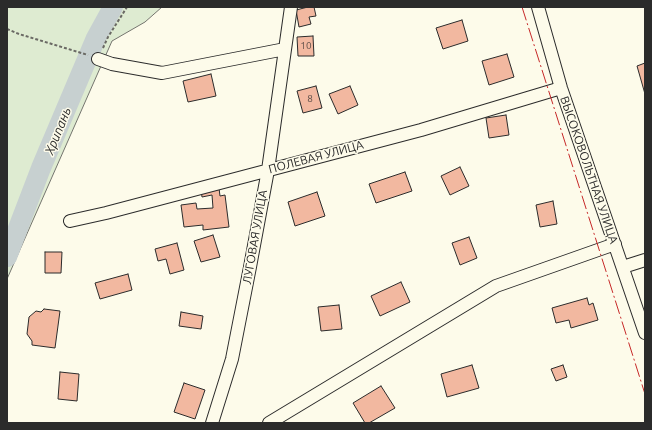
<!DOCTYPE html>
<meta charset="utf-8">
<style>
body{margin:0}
#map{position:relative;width:652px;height:430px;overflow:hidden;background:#fdfbea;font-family:Ubuntu,sans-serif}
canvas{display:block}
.frame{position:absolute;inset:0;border:8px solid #2b2b2b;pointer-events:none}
</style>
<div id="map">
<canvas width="652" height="430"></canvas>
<div class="frame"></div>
</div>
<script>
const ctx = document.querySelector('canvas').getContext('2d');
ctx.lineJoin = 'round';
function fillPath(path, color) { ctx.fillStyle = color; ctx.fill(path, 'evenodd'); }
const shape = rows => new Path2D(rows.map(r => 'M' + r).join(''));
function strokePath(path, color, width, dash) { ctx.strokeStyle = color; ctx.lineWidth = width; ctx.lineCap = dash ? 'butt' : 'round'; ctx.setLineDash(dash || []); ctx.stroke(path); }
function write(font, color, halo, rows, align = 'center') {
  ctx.font = font + ' Ubuntu,sans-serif'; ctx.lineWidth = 3; ctx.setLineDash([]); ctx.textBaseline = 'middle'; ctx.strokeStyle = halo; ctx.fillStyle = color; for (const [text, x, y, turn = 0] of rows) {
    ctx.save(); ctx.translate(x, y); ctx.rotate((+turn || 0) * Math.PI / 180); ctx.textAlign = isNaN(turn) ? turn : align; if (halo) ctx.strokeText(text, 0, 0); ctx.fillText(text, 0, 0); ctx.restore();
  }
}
const green = shape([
 [7,7,162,7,145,22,112,41,7,279,7,7]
]);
fillPath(green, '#deebd1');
strokePath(green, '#74746e', 1);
strokePath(shape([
 [7,257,41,168,96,38,113,7]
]), '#c7d0d0', 20);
const building = shape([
 [308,7,314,7,316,16,309,17,311,24,299,27,296,10,308,7],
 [462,20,468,41,443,49,436,28,462,20],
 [313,36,314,56,298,56,297,37,313,36],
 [507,54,514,77,489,85,482,61,507,54],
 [645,63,645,94,637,66,645,63],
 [211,74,216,96,188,102,183,81,211,74],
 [316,86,322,108,303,113,297,91,316,86],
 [350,86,358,105,338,114,329,94,350,86],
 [506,115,509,135,489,138,486,118,506,115],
 [460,167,469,186,450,195,441,176,460,167],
 [405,172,412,191,376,203,369,184,405,172],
 [219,188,220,196,225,195,229,227,203,230,203,225,184,227,181,205,196,203,197,209,213,208,212,195,202,197,201,190,219,188],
 [317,192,325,216,295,226,288,202,317,192],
 [553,201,557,224,540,227,536,205,553,201],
 [213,235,220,257,201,262,194,241,213,235],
 [469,237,477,258,460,265,452,243,469,237],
 [177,243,184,270,170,274,166,259,158,261,155,249,177,243],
 [45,252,62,252,61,273,45,273,45,252],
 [128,274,132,290,100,299,95,283,128,274],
 [401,282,410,302,380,316,371,296,401,282],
 [587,298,589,305,593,303,598,320,571,328,569,320,556,323,552,308,587,298],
 [339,305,342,329,321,331,318,307,339,305],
 [44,309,60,311,55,348,32,345,32,341,27,334,29,317,36,311,41,312,44,309],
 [181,312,203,316,201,329,179,326,181,312],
 [472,365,479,388,447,397,441,374,472,365],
 [563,365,567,377,556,381,551,369,563,365],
 [60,372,79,374,77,401,58,399,60,372],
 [184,383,205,390,195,419,174,412,184,383],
 [381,386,395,408,369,423,365,423,353,403,381,386]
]);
fillPath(building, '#f2b8a0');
strokePath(building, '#2b2b2b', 1);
const minor = shape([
 [538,7,561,88,645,333],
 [98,59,112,64,162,73,285,49],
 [70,221,106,213,421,130,561,88],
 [623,267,645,260],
 [212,423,232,359,250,267,268,170,291,7],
 [269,423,496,286,615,244]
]);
strokePath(minor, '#2b2b2b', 14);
strokePath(shape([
 [7,29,19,34,88,55],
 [103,48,108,37,127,7]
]), '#6a6964', 2, [3, 2]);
strokePath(minor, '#fdfbea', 12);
strokePath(shape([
 [522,7,645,394]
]), '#c62828', 1, [14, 3, 2, 3]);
write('10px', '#5d4e48', null, [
 ["10",306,46],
 ["8",310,99]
]);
write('12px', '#2b2b2b', '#fdfbea', [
 ["ПОЛЕВАЯ УЛИЦА",316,157,-15],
 ["ВЫСОКОВОЛЬТНАЯ УЛИЦА",589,170,71],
 ["ЛУГОВАЯ УЛИЦА",255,237,-80]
]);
write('italic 13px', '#2b2b2b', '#fdfbea', [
 ["Хрипань",58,131,-68]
]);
</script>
